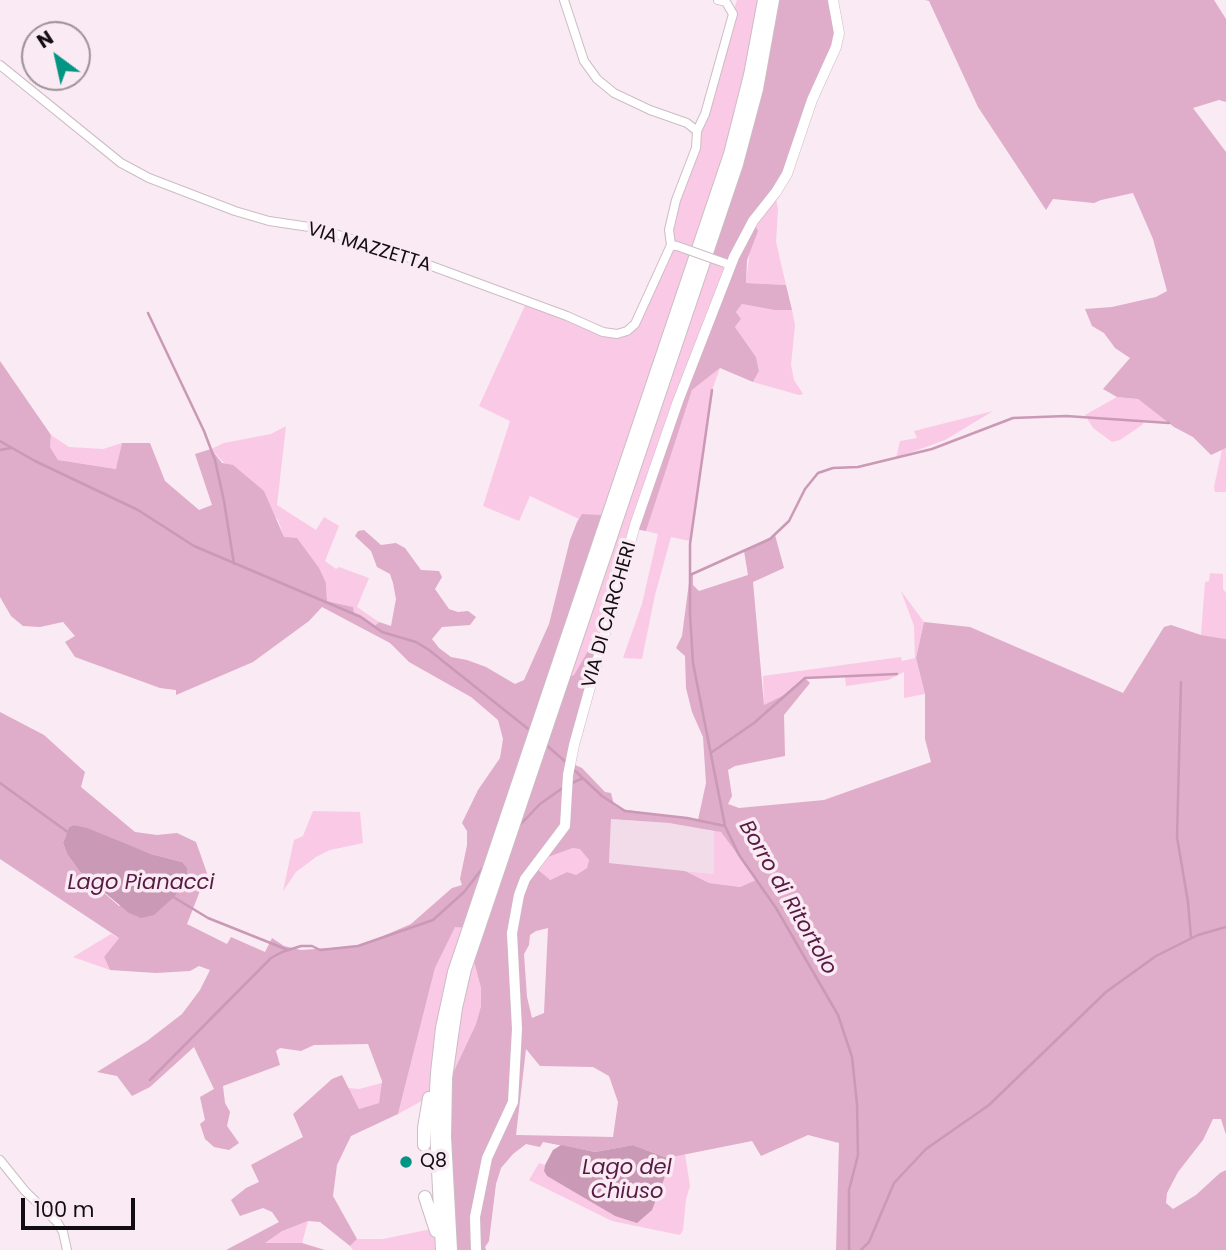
<!DOCTYPE html>
<style>
body{margin:0}
#map{position:relative;width:1226px;height:1250px;overflow:hidden;background:#faeaf3;font-family:Poppins,sans-serif}
canvas{display:block}
.north{position:absolute;left:21px;top:21px;width:70px;height:70px;box-sizing:border-box;background:#faeaf3;border:2px solid #9d9298;border-radius:50%;rotate:327deg;font-size:19px;font-weight:700;line-height:28px;text-align:center;color:#120d10}
.north::after{content:'';display:block;margin:auto;width:24px;height:32px;background:#029583;clip-path:polygon(50% 0,100% 100%,50% 72%,0 100%)}
.scale{position:absolute;left:21px;top:1198px;width:114px;height:32px;box-sizing:border-box;border:4px solid #120d10;border-top:0;padding-left:9px;font-size:21px;line-height:24px;white-space:nowrap;color:#120d10;-webkit-text-stroke:5px #faeaf3;paint-order:stroke}
</style>
<div id="map">
<canvas width="1226" height="1250"></canvas>
<div class="north">N</div>
<div class="scale">100 m</div>
</div>
<script>
const ctx = document.querySelector('canvas').getContext('2d');
ctx.lineJoin = 'round';
function fillPath(path, color) { ctx.fillStyle = color; ctx.fill(path, 'evenodd'); }
const shape = rows => new Path2D(rows.map(r => 'M' + r).join(''));
function strokePath(path, color, width, dash) { ctx.strokeStyle = color; ctx.lineWidth = width; ctx.lineCap = dash ? 'butt' : 'round'; ctx.setLineDash(dash || []); ctx.stroke(path); }
function write(font, color, halo, rows, align = 'center') {
  ctx.font = font + ' Poppins,sans-serif'; ctx.lineWidth = 7; ctx.setLineDash([]); ctx.textBaseline = 'middle'; ctx.strokeStyle = halo; ctx.fillStyle = color; for (const [text, x, y, turn = 0] of rows) {
    ctx.save(); ctx.translate(x, y); ctx.rotate((+turn || 0) * Math.PI / 180); ctx.textAlign = isNaN(turn) ? turn : align; if (halo) ctx.strokeText(text, 0, 0); ctx.fillText(text, 0, 0); ctx.restore();
  }
}
fillPath(shape([
 [611,819,669,823,714,830,714,874,609,863]
]), '#f3dce9');
fillPath(shape([
 [737,0,764,0,750,75,608,515,582,514,579,519,530,496,519,521,483,506,510,421,479,406,527,301,603,332,627,331,671,245,669,230,681,183],
 [776,199,778,209,776,242,786,285,746,283,753,221],
 [706,256,731,265,678,401,604,633,593,642,574,675,563,679],
 [742,304,774,310,792,310,795,325,791,365,794,380,803,394,799,395,753,382,759,371,756,357,735,327,741,319,736,312],
 [720,368,712,390,690,541,671,537,655,595,642,659,623,658,642,604,658,534,646,531,671,452,692,390],
 [1117,397,1138,399,1169,423,1145,420,1142,425,1120,440,1112,442,1093,428,1085,415],
 [993,411,945,440,896,458,900,441,917,438,914,431],
 [286,426,277,505,316,530,324,517,339,526,325,561,336,569,339,567,369,578,357,607,379,622,375,627,353,614,353,607,327,601,326,583,284,537,278,520,211,449,224,443,271,434],
 [51,435,69,447,103,449,122,443,117,469,58,460,50,447],
 [1226,448,1226,492,1215,492,1214,487,1222,450],
 [1210,573,1223,574,1223,589,1226,593,1226,639,1201,635,1205,582,1209,581],
 [901,591,924,622,916,658,925,694,904,698,904,672,888,680,846,686,845,676,815,677,800,680,786,694,764,705,763,676,901,657,902,661,915,658,914,626],
 [313,811,360,812,363,843,330,850,316,857,296,872,283,891,294,840,303,836],
 [714,830,721,832,756,880,740,887,709,883,685,871,714,874],
 [573,848,580,848,589,860,587,868,576,875,567,872,549,880,535,866,548,857],
 [455,926,467,929,436,1032,429,1097,398,1114,435,968],
 [111,934,119,938,104,957,110,970,73,957],
 [471,950,481,988,481,1006,476,1024,446,1088],
 [382,1083,379,1103,359,1109,348,1088,359,1089],
 [685,1154,690,1186,686,1199,683,1230,680,1235,612,1221,529,1180,539,1163,545,1165,544,1171,547,1176,615,1216,669,1163,667,1158],
 [308,1221,302,1243,264,1243,283,1230],
 [431,1229,435,1230,441,1250,353,1250,350,1246,357,1239,383,1239]
]), '#fac9e5');
fillPath(shape([
 [773,0,833,0,839,33,794,156,753,221,758,231,747,260,746,283,786,285,792,310,774,310,742,304,736,312,741,319,735,327,756,357,759,371,753,382,720,368,692,390,646,531,634,529,731,265,706,256],
 [925,0,1214,0,1226,19,1226,102,1219,100,1193,108,1226,152,1226,448,1211,455,1193,437,1174,427,1138,399,1117,397,1103,389,1130,358,1115,348,1104,333,1092,326,1085,309,1112,307,1156,297,1167,291,1153,239,1133,193,1101,200,1094,203,1053,199,1046,210,978,107,929,1],
 [0,361,51,435,50,447,58,460,116,469,122,443,150,443,165,481,199,510,212,505,195,454,211,449,222,463,233,465,264,491,284,537,297,538,319,568,326,583,327,601,353,607,354,614,375,626,379,622,391,626,396,599,393,583,390,574,377,567,371,551,355,536,358,531,364,530,381,545,396,543,405,548,421,570,439,571,442,577,435,589,449,609,458,612,468,611,476,617,470,625,442,627,432,639,439,648,451,657,467,660,486,667,515,684,524,680,549,624,570,540,577,522,582,514,608,515,467,928,455,927,435,968,398,1114,351,1136,337,1165,333,1196,357,1239,350,1246,320,1222,308,1221,282,1231,265,1243,302,1243,325,1250,226,1250,279,1222,272,1212,263,1208,240,1216,231,1200,246,1188,259,1182,251,1165,303,1137,293,1114,332,1079,342,1075,359,1109,379,1103,382,1081,368,1044,314,1045,301,1051,280,1048,276,1051,280,1065,223,1086,225,1103,230,1112,227,1126,239,1143,229,1150,214,1147,205,1139,200,1124,205,1120,200,1097,214,1089,194,1047,150,1087,132,1096,117,1076,97,1072,147,1041,182,1014,200,990,210,970,199,966,190,971,156,973,110,970,104,957,119,938,0,859,0,712,44,735,85,772,81,787,135,832,157,835,177,833,196,842,207,873,187,924,227,944,231,937,265,952,272,938,284,946,301,950,360,946,411,924,452,888,462,885,460,879,467,845,467,831,462,823,478,790,500,758,503,739,498,720,471,697,409,662,390,643,322,607,309,621,253,662,176,695,176,690,160,688,75,657,65,642,75,636,63,622,40,627,23,626,11,616,0,597],
 [73,825,151,854,182,862,119,906,80,872,67,854,63,843,69,827],
 [775,535,784,568,753,582,764,705,786,694,800,681,805,678,810,683,784,715,785,756,735,766,728,770,732,796,728,804,739,808,824,800,931,762,925,739,925,694,916,658,924,622,970,627,1123,693,1164,627,1171,625,1201,635,1226,639,1226,1135,1221,1119,1213,1119,1203,1140,1178,1172,1167,1193,1166,1203,1173,1209,1196,1195,1220,1173,1226,1170,1226,1250,836,1250,839,1143,808,1135,761,1156,752,1141,667,1158,633,1145,595,1152,543,1142,540,1147,526,1144,513,1154,501,1168,496,1184,489,1241,485,1247,486,1250,451,1250,446,1088,476,1024,481,1006,481,988,471,950,562,679,574,675,593,642,604,633,571,763,582,768,605,792,611,793,614,805,620,809,698,820,706,783,703,737,692,712,686,688,685,656,676,648,682,636,690,575,693,574,693,585,699,591,748,575,744,551],
 [611,819,669,823,721,832,756,880,740,887,709,883,685,871,609,863],
 [573,848,580,849,589,860,587,868,576,875,567,872,550,880,535,867,548,857],
 [548,928,544,1013,532,1018,527,997,524,954,529,945,530,935,536,931],
 [526,1049,540,1066,593,1067,609,1076,618,1102,613,1137,516,1135]
]), '#dfacc9');
fillPath(shape([
 [73,825,87,828,151,854,182,862,187,868,187,877,174,897,154,915,141,918,129,913,80,872,67,854,63,843,69,827],
 [561,1145,595,1152,633,1145,667,1158,669,1163,666,1174,652,1210,637,1223,615,1216,547,1176,544,1171,545,1165,553,1150]
]), '#ca99b5');
strokePath(shape([
 [148,313,204,431,215,460,224,501,234,564],
 [712,390,690,544,690,614,693,663,725,826,739,855,776,908,838,1015,852,1057,857,1104,858,1155,849,1190,849,1250],
 [0,441,35,461,138,510,194,546,361,617,382,632,416,642,429,650,532,732],
 [0,450,11,448],
 [690,575,770,539,789,521,805,489,818,473,833,468,858,467,932,449,1013,418,1066,416,1169,423],
 [1181,682,1177,837,1188,902,1191,938],
 [544,743,568,764],
 [712,752,754,723,805,678,897,674],
 [573,769,602,796,625,811,687,818,725,826],
 [0,783,69,833],
 [570,784,583,778],
 [519,826,540,804,564,787],
 [170,895,208,918,288,950],
 [150,1080,271,958,282,952,301,946,312,946,320,950,358,946,433,920,464,892,485,865],
 [861,1250,869,1242,894,1183,926,1149,989,1105,1106,992,1156,956,1198,935,1226,927]
]), '#ca99b5', 2.5);
const minor = shape([
 [564,0,584,61,597,79,614,93,650,110,687,123,697,131,696,148,676,200,669,230,671,245],
 [0,65,121,163,149,178,235,211,269,221,316,228,399,254,567,316,603,332,617,334,627,331,635,324,671,245,677,246],
 [697,131,705,114,733,14,726,2,718,0],
 [0,1160,25,1191,57,1222,63,1232,67,1250]
]);
const tertiary = shape([
 [476,1250,475,1217,487,1158,513,1102,517,1029,512,933,519,895,525,879,565,826,568,775,574,745,635,525,678,401,734,257,753,221,776,192,787,174,812,100,836,47,839,33,833,0]
]);
const trunk = shape([
 [424,1145,424,1128,429,1098],
 [425,1197,436,1231],
 [442,1250,435,1109,437,1073,442,1028,454,972,730,154,750,75,764,0],
 [451,1250,445,1137,446,1078,456,1008,465,969,737,164,757,89,773,0]
]);
strokePath(minor, '#ccbcc4', 10);
strokePath(tertiary, '#ccbcc4', 11);
strokePath(trunk, '#ccbcc4', 14);
strokePath(minor, '#fff', 8);
strokePath(tertiary, '#fff', 10);
strokePath(trunk, '#fff', 12);
const minorBridge = shape([
 [677,246,725,263]
]);
strokePath(minorBridge, '#ccbcc4', 10, []);
strokePath(minorBridge, '#fff', 8);
for (const [x, y, r, color] of [
 [406,1162,7,"#029583"]
]) { const dot = new Path2D(); dot.arc(x, y, r, 0, 2 * Math.PI); ctx.fillStyle = color; ctx.fill(dot); strokePath(dot, '#faeaf3', 2.5); }
write('19px', '#120d10', '#faeaf3', [
 ["VIA MAZZETTA",369,248,17],
 ["VIA DI CARCHERI",610,615,-74]
]);
write('19px', '#120d10', '#faeaf3', [
 ["Q8",420,1162]
], 'left');
write('italic 21px', '#571b43', '#faeaf3', [
 ["Lago Pianacci",141,884],
 ["Borro di Ritortolo",787,898,60],
 ["Lago del",627,1169],
 ["Chiuso",627,1193]
]);
</script>
